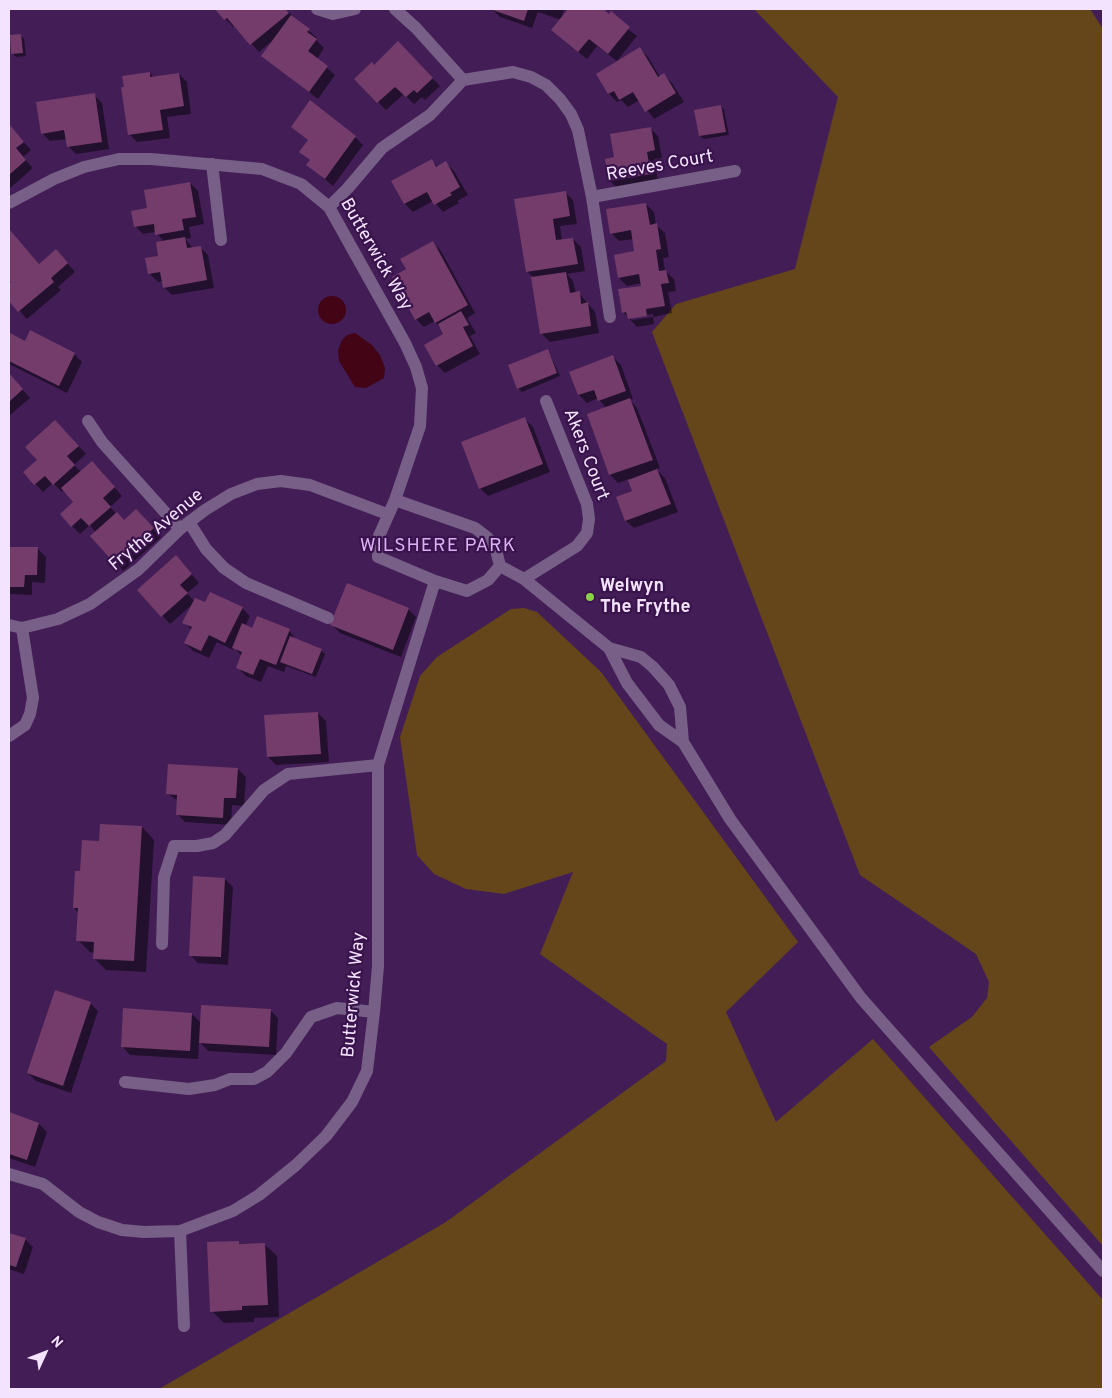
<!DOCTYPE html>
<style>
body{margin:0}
#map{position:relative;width:1112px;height:1398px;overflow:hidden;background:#431e56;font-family:Overpass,sans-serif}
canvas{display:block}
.frame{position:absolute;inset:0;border:10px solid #f4e3ff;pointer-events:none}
.north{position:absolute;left:20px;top:1328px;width:50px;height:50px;-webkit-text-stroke:4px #39134b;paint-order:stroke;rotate:47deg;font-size:14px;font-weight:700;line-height:20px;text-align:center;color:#f4e3ff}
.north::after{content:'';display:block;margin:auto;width:18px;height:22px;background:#f4e3ff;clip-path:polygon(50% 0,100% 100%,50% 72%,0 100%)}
</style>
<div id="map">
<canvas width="1112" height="1398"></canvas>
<div class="frame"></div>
<div class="north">N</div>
</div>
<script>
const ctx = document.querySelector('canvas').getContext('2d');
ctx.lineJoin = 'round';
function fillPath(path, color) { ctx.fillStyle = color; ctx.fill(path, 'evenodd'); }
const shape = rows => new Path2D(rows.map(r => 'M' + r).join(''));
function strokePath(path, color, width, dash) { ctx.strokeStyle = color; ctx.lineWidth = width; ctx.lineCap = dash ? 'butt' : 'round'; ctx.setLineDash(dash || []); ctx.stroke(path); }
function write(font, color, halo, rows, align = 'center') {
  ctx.font = font + ' Overpass,sans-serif'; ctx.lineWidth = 4.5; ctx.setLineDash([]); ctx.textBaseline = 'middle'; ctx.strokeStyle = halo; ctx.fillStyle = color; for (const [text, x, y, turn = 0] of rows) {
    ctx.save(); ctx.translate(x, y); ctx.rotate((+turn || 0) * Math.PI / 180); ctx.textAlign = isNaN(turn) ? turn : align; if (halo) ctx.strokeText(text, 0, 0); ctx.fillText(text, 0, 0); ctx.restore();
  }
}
fillPath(shape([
 [754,9,1090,9,1103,29,1103,1246,929,1047,972,1017,987,998,989,982,976,954,860,875,652,332,676,304,795,269,838,97],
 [524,608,537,612,601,672,798,942,726,1012,776,1122,873,1039,1103,1300,1103,1389,159,1389,446,1222,666,1061,667,1044,540,954,573,872,504,894,466,889,434,874,417,855,400,737,420,676,437,657,511,609]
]), '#65461a');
fillPath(shape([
 '318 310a14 14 0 1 1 28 0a14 14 0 1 1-28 0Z',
 [355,333,372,345,380,355,385,368,384,378,366,388,355,387,339,361,338,350,342,340,347,335]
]), '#430415');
fillPath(shape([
 [216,9,285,9,317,38,316,40,324,48,317,59,335,75,318,99,263,56,272,41,259,52,235,25,233,27],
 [492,9,564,9,561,20,570,9,601,9,637,36,617,61,597,46,587,59,561,38,561,20,538,12,532,28,500,17],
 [20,35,24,39,26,56,16,57,13,54],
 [398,43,440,86,425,100,422,97,414,104,404,94,386,110,355,79,374,66],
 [640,49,648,57,660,77,664,75,672,83,684,102,654,119,640,100,628,107,621,100,617,102,609,94,598,74],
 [150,73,154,78,179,74,187,82,191,114,167,117,170,138,137,142,129,134],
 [94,95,102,103,109,149,76,154,68,146,67,139,50,141,42,133],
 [721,106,724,110,729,135,704,139,700,136],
 [9,126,31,150,23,157,33,168,9,189],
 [293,127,355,137,363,145,333,186,308,165,311,161,301,152,309,141],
 [650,128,658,136,662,158,654,159,658,181,618,189,610,181,616,158],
 [431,160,438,167,446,163,454,171,468,195,457,201,459,203,443,212,433,201,413,212,405,204,393,182],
 [190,183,198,191,204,224,189,227,191,238,185,239,193,248,200,247,208,255,214,288,172,295,164,287,163,281,158,282,150,274,147,259,159,257,164,242,156,232,143,234,135,226,149,209],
 [565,192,573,200,577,224,560,226,562,241,573,239,581,247,585,271,567,274,573,281,576,293,579,293,595,312,599,333,550,342,542,334,534,278,527,271],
 [646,204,654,212,656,225,665,233,669,257,663,258,665,271,674,279,676,291,668,292,672,313,653,317,654,324,637,327,623,312,642,287,642,283,627,286,619,278,636,252,634,239,619,241,611,233],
 [653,314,653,317,632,320,630,318],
 [9,231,40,265,64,259,75,272,58,287,61,290,27,319,9,299,9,286,13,282,9,278],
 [433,243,441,251,475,313,467,318,476,333,470,336,480,354,445,373,437,365,445,335,435,321,424,327,416,319,408,269],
 [11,335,26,343,74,354,82,362,67,393,9,364],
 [548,350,560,376,522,392,518,388],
 [613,357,621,365,633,399,630,400,637,408,660,468,656,469,665,478,678,512,634,528,626,521,634,492,629,479,618,483,610,475,589,415,606,408,598,398,587,403,579,395],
 [9,374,30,398,9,416],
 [525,419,533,427,550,472,488,496,480,488],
 [63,429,86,454,74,465,81,472,100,471,122,496,110,507,124,522,144,519,161,537,123,571,90,525,80,534,72,526,75,502,64,490,62,492,53,483,43,492,25,473,39,460],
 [9,548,38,549,46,557,45,583,32,582,32,595,9,594],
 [184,565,199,583,187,593,194,601,242,608,250,616,245,626,253,629,289,630,296,640,321,650,325,654,316,677,286,666,284,672,268,666,261,682,246,676,238,668,242,656,234,648,233,650,217,642,209,658,193,651,185,643,192,630,184,622,193,604,170,624,139,590],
 [408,609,416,617,401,657,340,633,332,625],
 [318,713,326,721,329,762,276,765,268,757],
 [238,769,246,777,244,806,232,805,231,825,185,822,177,814,178,801,167,793],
 [142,827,154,840,146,972,106,970,94,958,94,953,90,952,78,940,79,913,74,908,81,872,101,842],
 [225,879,233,887,228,965,198,963,190,955],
 [90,1003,98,1011,71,1093,36,1081,28,1073],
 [270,1010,278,1018,276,1055,208,1051,199,1041,198,1059,130,1055,122,1046,192,1014,202,1024],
 [9,1114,39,1124,47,1132,35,1167,9,1158],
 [9,1234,25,1239,33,1247,24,1274,9,1269],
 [208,1243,264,1244,277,1256,279,1317,254,1318,254,1322,224,1323,212,1311]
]), '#0007');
fillPath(shape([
 [215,9,285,9,289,13,250,45,227,18,224,20],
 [490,9,528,9,524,21],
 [568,9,603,9,609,14,611,11,630,27,608,54,589,39,578,52,551,30],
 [291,15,310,29,307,32,317,39,308,51,328,66,309,92,261,56],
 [21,34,23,53,11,54,10,35],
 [398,41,433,78,417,93,414,90,406,97,395,87,377,103,354,79,372,62,374,65],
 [640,47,658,77,664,73,676,93,645,112,633,92,619,100,614,91,608,94,596,74],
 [150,72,150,77,179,73,184,106,160,110,163,130,128,135,121,87,124,87,122,76],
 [95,93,102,142,67,147,64,130,41,134,36,102],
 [310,100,356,136,325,179,306,165,310,160,299,152,308,140,291,127],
 [721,105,726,132,699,136,694,110],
 [9,124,24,142,16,148,26,160,9,175],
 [651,127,655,150,647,152,651,174,609,181,605,159,614,157,610,134],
 [432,159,436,167,446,161,460,187,450,193,452,195,434,205,427,192,404,204,391,181],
 [190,182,196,217,182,219,184,230,155,235,154,224,134,227,131,211,147,208,144,190],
 [566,191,570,216,553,219,556,240,573,238,578,264,526,272,514,199],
 [646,203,650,225,657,223,661,249,656,250,659,271,666,270,669,283,661,284,665,306,646,309,647,316,628,319,626,312,622,313,618,289,641,286,639,274,618,278,614,255,634,251,631,230,610,234,606,209],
 [9,229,39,264,56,249,68,263,51,278,54,282,18,312,9,301,9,284,11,282,9,280],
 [185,237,187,248,201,246,207,280,163,288,160,272,148,274,145,258,158,256,156,242],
 [433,241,468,305,435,323,429,312,415,320,392,277,406,269,400,259],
 [566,272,570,293,580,291,581,304,588,302,591,326,540,334,531,277],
 [461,311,469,325,463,327,473,346,436,366,424,345,443,334,438,324],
 [30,330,75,353,59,386,9,361,10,333,25,341],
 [548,349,557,373,517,389,508,365],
 [613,355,626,391,598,401,594,390,578,395,569,372],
 [9,373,23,389,9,402],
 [630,398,653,460,609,475,587,414],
 [525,417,543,464,479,489,461,442],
 [55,420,79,446,67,456,75,465,53,485,45,476,34,485,23,472,37,460,25,447],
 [92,461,115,487,103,498,111,507,89,526,81,518,71,527,60,514,73,502,61,488],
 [657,469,671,504,625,521,616,497,632,491,628,480],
 [136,509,154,528,115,564,90,536,117,512,124,520],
 [9,547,38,547,37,575,25,575,24,587,9,587],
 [176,555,192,574,180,585,188,593,161,617,137,590],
 [347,583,409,608,393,650,330,625],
 [210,592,243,607,225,643,209,635,201,651,184,643,192,627,182,623,195,598,205,602],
 [257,616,290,629,276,665,260,659,253,675,236,668,242,652,232,648,242,623,252,628],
 [290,636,322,649,312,674,280,662],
 [318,712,321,754,267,757,264,715],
 [168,764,238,768,236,798,224,798,223,818,176,815,177,795,166,794],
 [100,824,142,826,134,961,93,959,94,942,76,941,78,908,73,908,75,871,80,871,82,840,99,841],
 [193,876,225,878,221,957,189,956],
 [55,990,91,1002,63,1086,27,1073],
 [201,1005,271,1009,269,1047,199,1043],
 [123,1008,192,1013,190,1051,121,1047],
 [9,1112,39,1123,27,1160,9,1154],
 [9,1233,26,1238,16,1267,9,1265],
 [239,1241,239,1244,265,1243,268,1305,242,1306,242,1310,210,1312,207,1242]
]), '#733c6b');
strokePath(shape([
 [317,9,333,14,355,9],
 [395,9,416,28,463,80],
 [212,164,221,240],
 [88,421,102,442,180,529],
 [189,522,206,549,224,568,246,583,328,618],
 [9,736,25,725,30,714,33,698,22,628],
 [180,1231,184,1326]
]), '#785f87', 12);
strokePath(shape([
 [592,197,735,171],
 [9,203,54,179,84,167,119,159,151,159,262,169,301,184,329,207,405,343,416,367,422,388,420,426,395,500,379,536,378,557,435,581,467,591,488,580,500,566],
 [329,207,348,188,382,148,430,115,463,80,513,72,531,77,546,85,560,99,571,114,578,130,592,197,610,317],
 [395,500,475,528,488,538,496,550,500,566,524,579,609,648,641,657,653,667,669,685,680,707,683,742],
 [524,579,577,546,587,533,589,519,587,504,546,401],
 [9,625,22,628,58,619,90,604,139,569,180,529,205,510,231,494,257,484,281,481,310,485,387,514],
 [609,648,627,683,659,725,683,742,730,819,861,998,1103,1271],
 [162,944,164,877,174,846,197,846,213,843,225,835,264,790,288,774,378,765],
 [125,1082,189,1089,215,1085,230,1079,254,1079,267,1072,286,1053,311,1017,337,1008,374,1012],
 [9,1174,43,1184,79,1212,98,1222,122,1230,144,1232,180,1231,233,1211,259,1195,296,1165,326,1136,352,1102,367,1071,374,1012,378,966,378,765,435,581]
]), '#785f87', 12);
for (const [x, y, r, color] of [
 [590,597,5,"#89cf49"]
]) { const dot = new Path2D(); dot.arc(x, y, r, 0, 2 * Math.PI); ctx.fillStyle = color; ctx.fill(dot); strokePath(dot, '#39134b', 2); }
write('18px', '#f4e3ff', '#39134b', [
 ["Reeves Court",660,167,-10],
 ["Butterwick Way",375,255,60],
 ["Akers Court",585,455,69],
 ["Frythe Avenue",157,531,-40],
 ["Butterwick Way",355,995,-85]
]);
write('bold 18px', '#f4e3ff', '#39134b', [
 ["Welwyn",600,587],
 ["The Frythe",600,608]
], 'left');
ctx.letterSpacing = '1px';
write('19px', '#dbb1f3', '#39134b', [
 ["WILSHERE PARK",438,547]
]);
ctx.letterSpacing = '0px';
</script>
